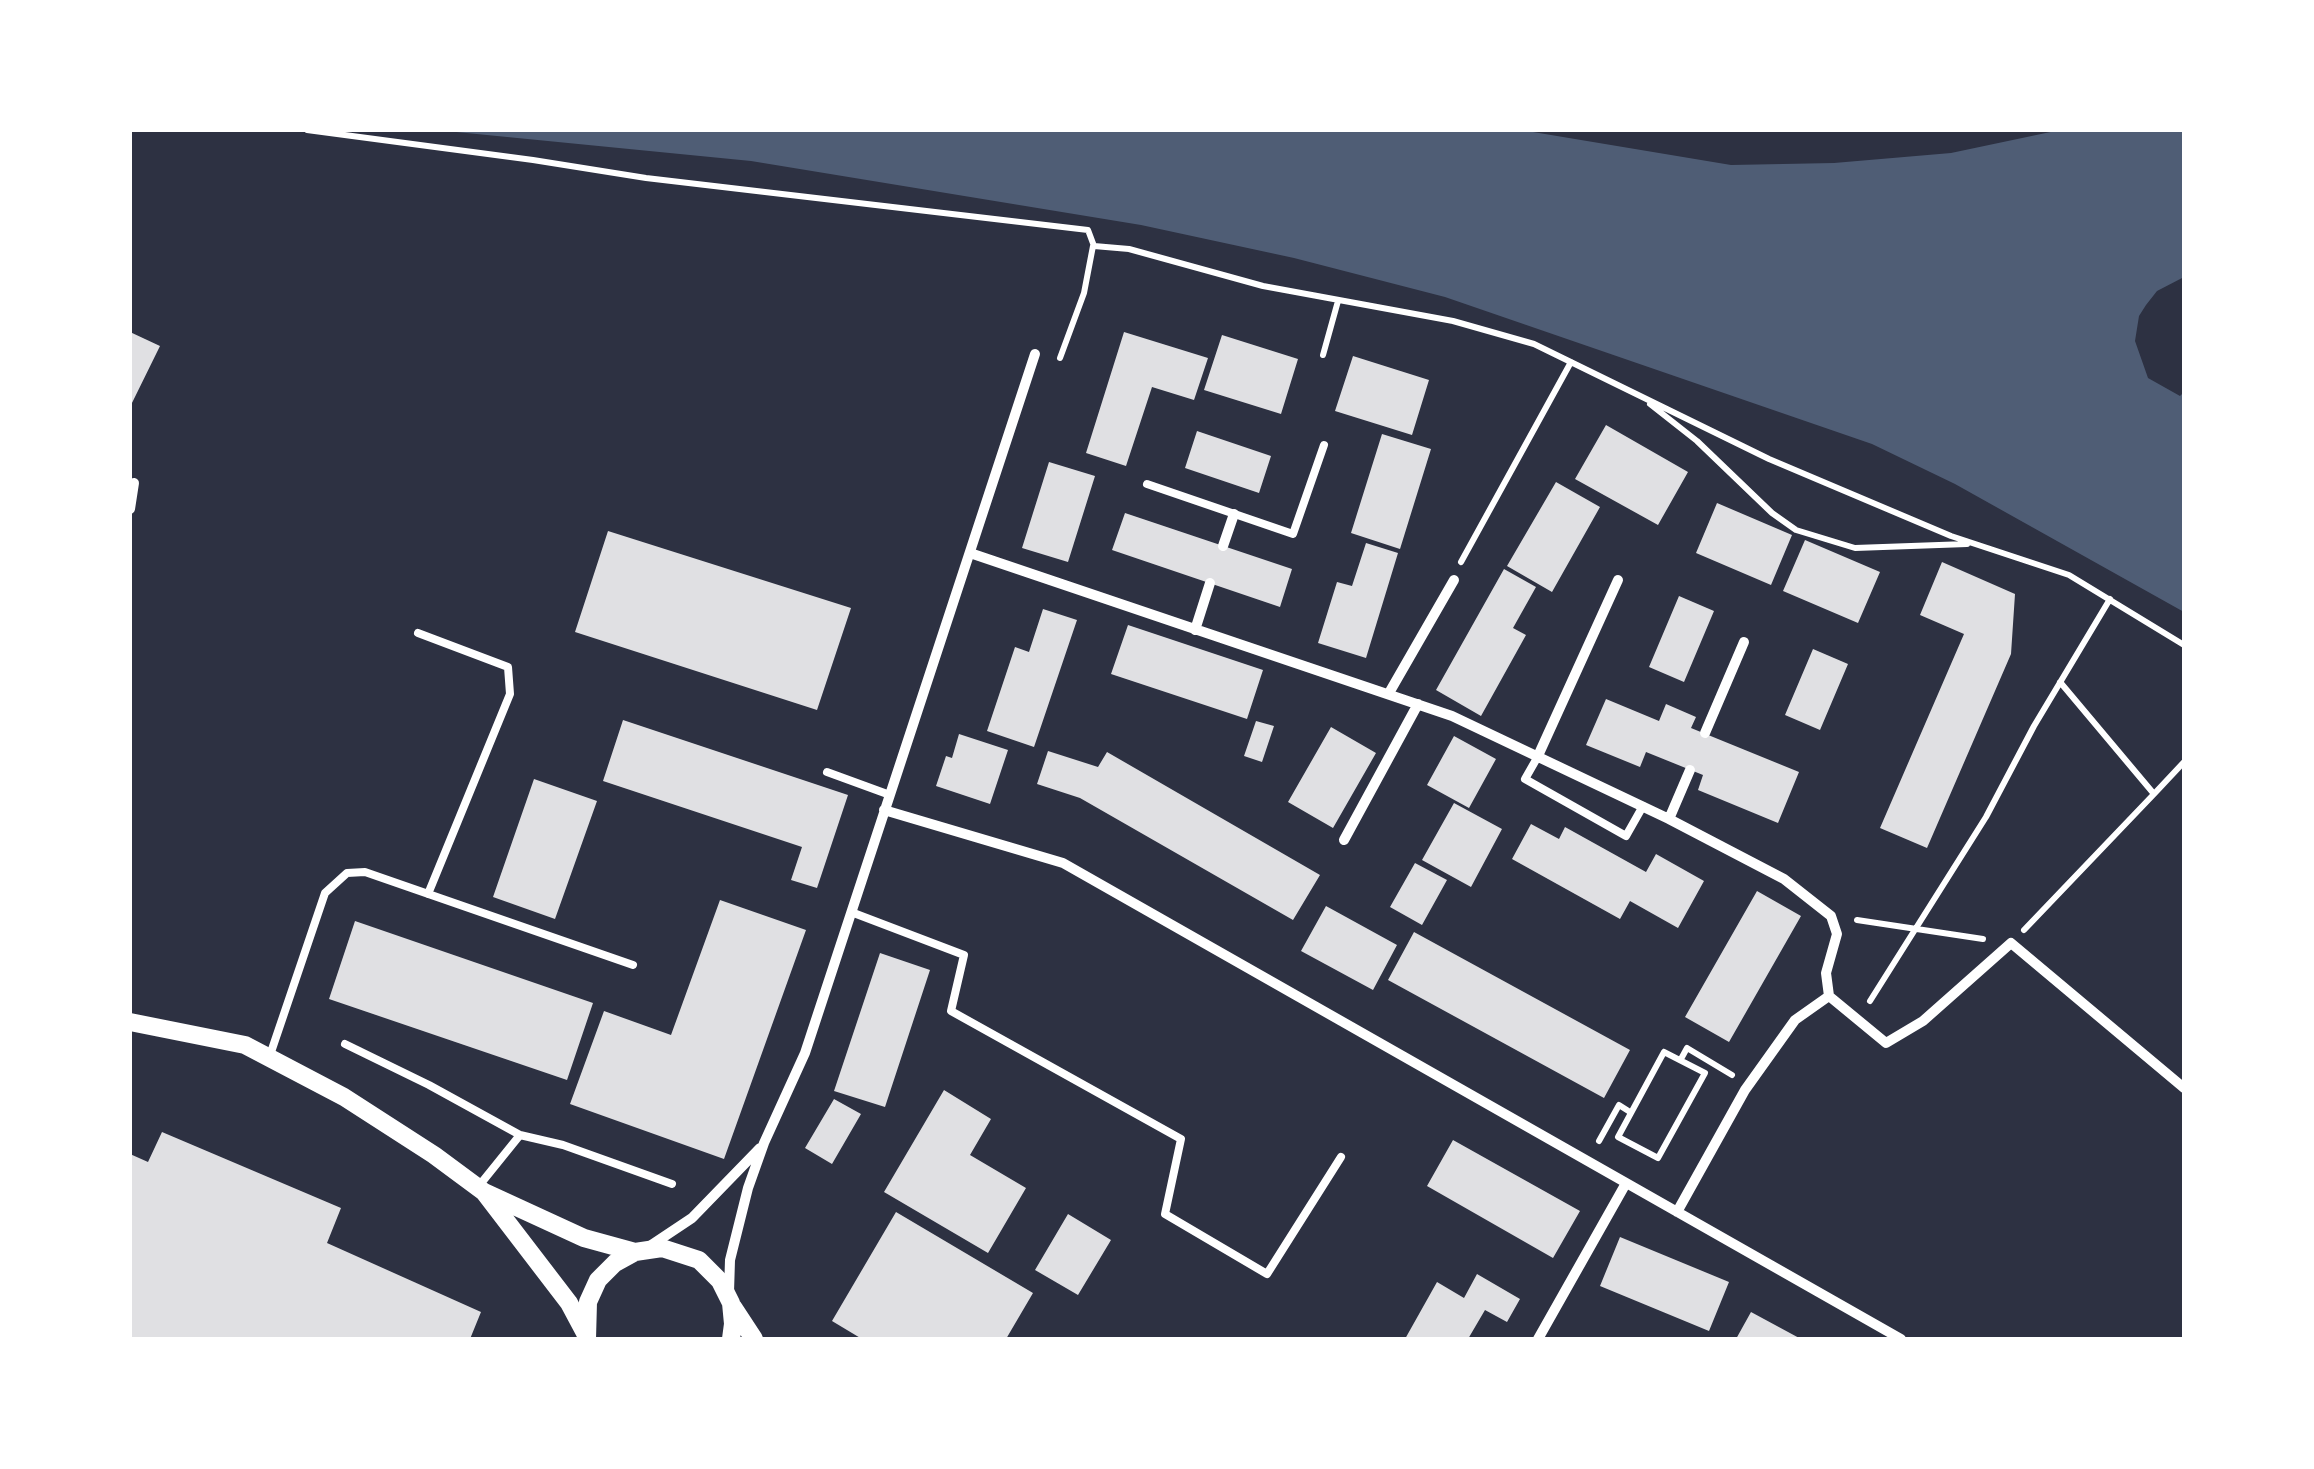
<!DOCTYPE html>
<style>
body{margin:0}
#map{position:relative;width:2314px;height:1469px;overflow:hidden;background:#2d3142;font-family:"Public Sans",sans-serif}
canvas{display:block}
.frame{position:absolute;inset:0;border:132px solid #fff;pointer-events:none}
</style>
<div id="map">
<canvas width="2314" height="1469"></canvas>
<div class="frame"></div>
</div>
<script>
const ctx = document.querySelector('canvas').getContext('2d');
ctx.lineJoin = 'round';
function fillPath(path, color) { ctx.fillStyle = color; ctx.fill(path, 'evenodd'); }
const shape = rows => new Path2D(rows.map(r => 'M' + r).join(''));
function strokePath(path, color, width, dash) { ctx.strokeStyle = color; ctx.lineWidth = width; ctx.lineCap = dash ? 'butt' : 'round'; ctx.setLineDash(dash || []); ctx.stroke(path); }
fillPath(shape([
 [436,130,1521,130,1731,165,1834,163,1951,153,2060,130,2184,130,2184,277,2157,291,2146,305,2139,316,2135,341,2148,378,2180,396,2184,392,2184,612,1955,484,1872,444,1445,297,1294,258,1141,225,751,161]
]), '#4f5d75');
fillPath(shape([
 [130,332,160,346,130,407],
 [1124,332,1208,358,1194,400,1152,387,1126,466,1086,453],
 [1222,335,1298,359,1281,414,1204,390],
 [1353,356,1429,380,1412,435,1335,411],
 [1606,425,1688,472,1658,525,1575,479],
 [1197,431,1271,456,1259,493,1185,468],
 [1382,434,1431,449,1400,549,1351,533],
 [1049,462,1095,476,1068,562,1022,548],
 [1556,482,1600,507,1552,592,1507,566],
 [1717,503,1792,535,1771,585,1696,553],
 [1125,513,1292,569,1280,607,1112,550],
 [608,531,851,608,817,710,575,632],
 [1805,540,1880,572,1858,623,1783,591],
 [1366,543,1398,553,1366,658,1318,643,1337,582,1352,586],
 [1942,562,2015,594,2011,654,1927,848,1880,828,1964,634,1920,615],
 [1504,569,1536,587,1513,628,1526,635,1481,716,1436,690],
 [1679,596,1714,611,1684,682,1649,667],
 [1043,609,1077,620,1034,747,987,731,1015,647,1029,652],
 [1128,625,1263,670,1247,719,1111,674],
 [1813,649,1848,664,1820,730,1785,715],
 [1606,699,1659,721,1666,704,1696,717,1691,728,1799,772,1778,823,1698,790,1703,775,1646,752,1640,767,1586,745],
 [623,720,848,795,817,888,791,880,802,847,603,781],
 [1256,721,1274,726,1262,762,1244,756],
 [1331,727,1376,753,1333,828,1288,802],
 [959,734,1008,750,990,804,936,786,946,756,952,758],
 [1454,736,1496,759,1469,808,1427,785],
 [1048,751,1098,767,1107,752,1320,875,1293,920,1080,798,1037,784],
 [534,779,597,801,555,919,493,897],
 [1454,803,1502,829,1471,887,1422,860],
 [1531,824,1559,839,1565,827,1646,872,1656,854,1704,881,1678,928,1630,901,1620,919,1512,859],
 [1415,863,1447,880,1422,925,1390,907],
 [1757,891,1801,916,1729,1042,1685,1017],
 [720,900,806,930,724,1159,570,1104,604,1011,671,1035],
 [1326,906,1397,945,1373,990,1301,951],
 [355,921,593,1003,567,1080,329,999],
 [1414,932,1630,1050,1604,1098,1388,980],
 [880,953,930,970,885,1107,834,1091],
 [944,1090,991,1119,970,1155,1026,1188,988,1253,884,1192],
 [834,1099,861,1114,832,1164,805,1148],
 [162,1132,341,1208,327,1243,481,1312,470,1339,130,1339,130,1154,148,1162],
 [1453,1140,1580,1211,1553,1258,1427,1186],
 [896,1212,1033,1293,1006,1339,862,1339,832,1321],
 [1068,1214,1111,1240,1078,1295,1035,1270],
 [1620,1237,1729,1282,1709,1331,1600,1286],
 [1477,1274,1520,1299,1507,1322,1485,1310,1468,1339,1405,1339,1437,1282,1464,1298],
 [1751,1312,1801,1339,1736,1339]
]), '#e0e0e3');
strokePath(shape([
 [307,130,533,160,646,178,1088,230,1094,246],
 [1094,246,1129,249,1263,286,1453,321,1534,344,1769,459,1951,536,2069,575,2184,645],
 [1323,355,1338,301],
 [1060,358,1084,293,1093,246],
 [1650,404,1697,441,1772,513,1796,530,1855,548,1967,544],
 [1461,562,1571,362],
 [2154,794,2184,762],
 [1857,920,1983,939],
 [2024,930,2154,794,2060,682],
 [1870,1001,1986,817,2034,726,2110,599],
 [1664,1052,1705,1073,1658,1158,1618,1137,1664,1052],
 [1681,1059,1687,1048,1732,1075],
 [1599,1141,1619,1105,1630,1112]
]), '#fff', 6);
strokePath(shape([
 [1147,484,1293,534,1324,445],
 [418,633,508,667,510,694,428,894],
 [1537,758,1525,779,1626,836,1643,806],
 [827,772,890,795],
 [851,912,964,955,951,1011,1181,1139,1165,1214,1267,1274,1341,1157],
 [345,1044,429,1085,520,1135],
 [269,1058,325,893,347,873,365,872,633,965],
 [478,1187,520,1135,563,1145,672,1184]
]), '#fff', 8);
strokePath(shape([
 [130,509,134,483],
 [1223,546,1234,514],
 [970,553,1452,716,1669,819,1784,879,1831,916,1837,934,1826,973,1829,996],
 [1195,630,1210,583],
 [1389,693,1454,580],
 [1705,733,1744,642],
 [1537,758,1618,580],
 [884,810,1063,863,1901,1339],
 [1669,819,1690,770],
 [1344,840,1418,704],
 [1677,1212,1745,1090,1795,1020,1829,996,1886,1043,1923,1021,2011,943,2184,1088],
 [650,1246,692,1218,760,1148],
 [729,1292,730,1260,748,1188,764,1143,805,1053,1035,354],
 [1538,1339,1625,1185]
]), '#fff', 10);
strokePath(shape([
 [130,1022,245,1045,344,1097,434,1155,484,1192,584,1238,635,1252],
 [484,1192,569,1303,585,1333],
 [733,1307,754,1339],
 [587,1339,588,1302,598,1280,615,1263,635,1252,662,1248,699,1260,720,1281,731,1303,733,1324,731,1339]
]), '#fff', 18);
</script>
